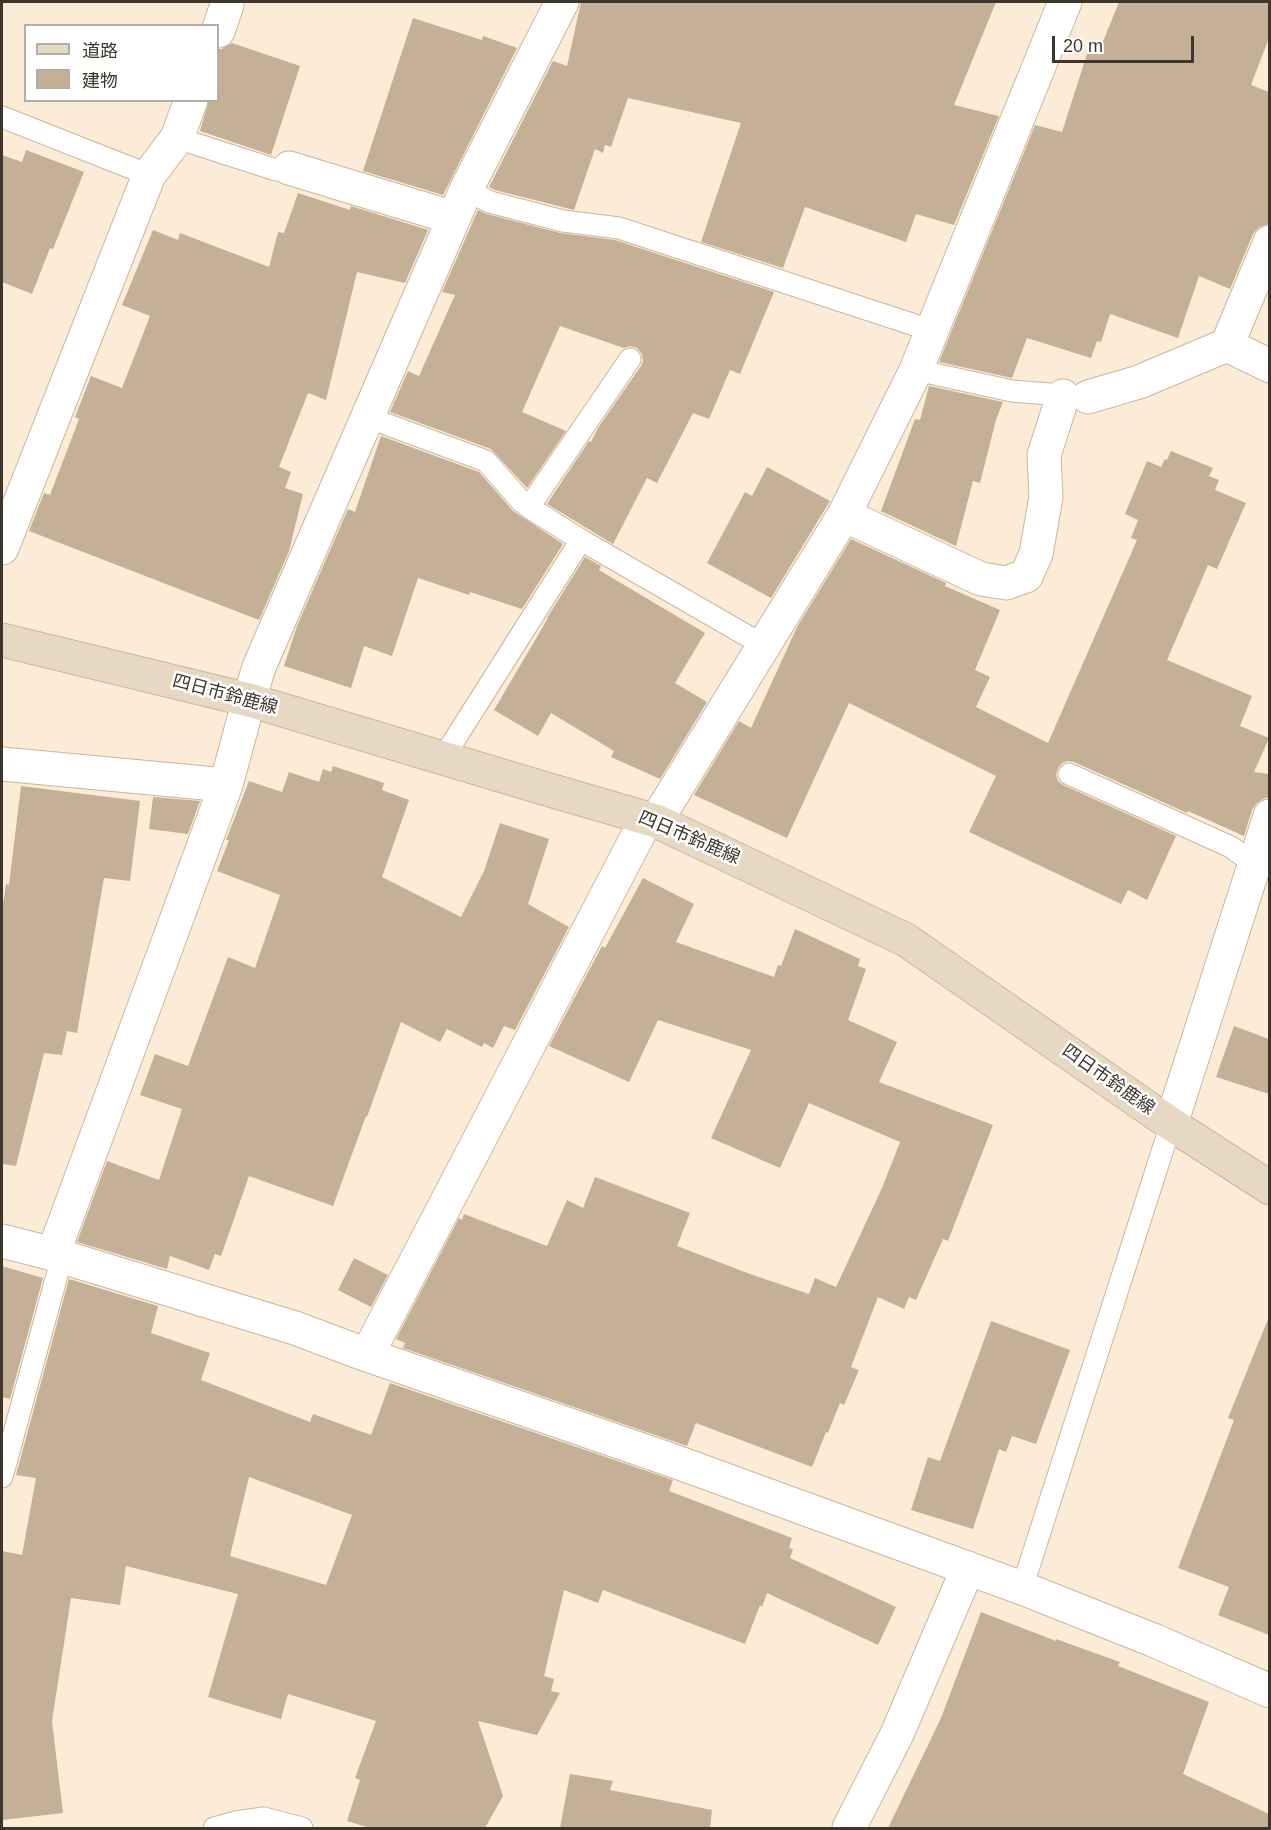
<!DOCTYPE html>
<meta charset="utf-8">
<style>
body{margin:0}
#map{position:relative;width:1271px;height:1830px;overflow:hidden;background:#fcebd6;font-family:Helvetica,"Noto Sans JP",sans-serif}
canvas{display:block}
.frame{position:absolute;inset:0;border:3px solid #3e362b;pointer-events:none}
.legend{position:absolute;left:24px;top:24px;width:195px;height:78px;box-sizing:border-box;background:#fff;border:2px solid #b2afaa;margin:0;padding:8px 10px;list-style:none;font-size:18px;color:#3e362b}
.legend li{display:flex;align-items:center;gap:12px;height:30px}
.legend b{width:30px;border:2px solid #b2afaa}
.scale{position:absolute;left:1052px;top:36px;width:142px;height:27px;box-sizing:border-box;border:3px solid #3e362b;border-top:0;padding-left:8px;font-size:18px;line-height:21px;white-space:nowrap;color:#3e362b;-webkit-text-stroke:4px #fff;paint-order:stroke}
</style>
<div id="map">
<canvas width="1271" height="1830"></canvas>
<div class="frame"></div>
<ul class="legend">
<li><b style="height:8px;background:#e6d8c3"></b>道路</li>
<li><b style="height:16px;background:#c4b097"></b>建物</li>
</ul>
<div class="scale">20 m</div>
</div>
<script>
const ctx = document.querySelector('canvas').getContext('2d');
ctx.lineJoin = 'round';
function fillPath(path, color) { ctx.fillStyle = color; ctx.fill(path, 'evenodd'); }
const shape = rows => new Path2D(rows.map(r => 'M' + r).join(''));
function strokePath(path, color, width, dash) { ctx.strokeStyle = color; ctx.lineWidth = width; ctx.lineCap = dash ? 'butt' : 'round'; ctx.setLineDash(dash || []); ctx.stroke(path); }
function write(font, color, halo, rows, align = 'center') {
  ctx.font = font + ' Helvetica,"Noto Sans JP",sans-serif'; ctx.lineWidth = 5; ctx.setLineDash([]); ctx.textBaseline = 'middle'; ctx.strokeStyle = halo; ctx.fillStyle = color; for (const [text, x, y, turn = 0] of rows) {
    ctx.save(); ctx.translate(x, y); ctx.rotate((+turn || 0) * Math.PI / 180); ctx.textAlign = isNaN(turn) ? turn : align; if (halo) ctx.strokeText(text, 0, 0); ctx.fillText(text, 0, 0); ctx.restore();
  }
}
fillPath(shape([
 [581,2,996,2,954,105,999,116,954,225,916,214,906,242,805,207,783,268,701,242,741,123,628,98,611,147,605,145,603,153,595,149,574,210,495,190,489,187,553,61,567,66],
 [1119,2,1269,2,1269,38,1251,85,1269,92,1269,224,1259,227,1253,234,1230,289,1199,276,1178,338,1110,314,1101,342,1097,341,1091,358,1027,338,1012,378,939,362,1035,125,1062,132,1088,51,1098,54],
 [413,18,482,40,483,36,517,48,443,195,363,171],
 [232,43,300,66,271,155,200,131,209,100,218,100,218,49,222,49],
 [26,150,84,172,53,249,50,248,32,294,2,282,2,155,22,162],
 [298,193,350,210,351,206,428,230,405,283,357,272,326,400,308,393,279,467,291,472,285,488,303,494,289,551,259,620,29,531,44,493,50,495,79,419,75,417,91,376,122,388,150,316,122,305,153,230,178,240,180,233,269,267,278,232,284,233],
 [478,210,487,214,560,233,615,240,774,292,740,374,730,370,709,419,693,413,657,483,647,478,613,544,547,504,589,441,591,442,598,428,641,366,643,361,642,354,637,348,630,346,624,348,560,326,522,412,566,431,527,488,491,449,390,412,408,371,419,376,455,295,442,292],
 [929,386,1003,402,996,420,980,483,973,481,956,546,872,507,881,511,915,419,920,420],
 [381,436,479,472,513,511,563,544,522,609,470,592,469,595,418,578,392,656,364,646,351,688,284,666,297,626,348,509,355,512],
 [1171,451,1213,468,1209,476,1219,480,1215,490,1246,503,1217,569,1208,565,1167,660,1252,696,1240,726,1269,738,1254,772,1269,774,1269,798,1265,798,1257,803,1252,810,1244,836,1188,811,1187,813,1074,762,1068,761,1062,763,1058,768,1056,775,1058,781,1063,785,1176,836,1147,900,1128,890,1121,904,969,832,996,776,849,703,787,838,694,795,739,721,751,728,797,627,851,539,946,583,945,586,1000,610,975,670,990,677,976,707,1048,743,1137,540,1131,538,1138,520,1125,514,1147,461,1161,467,1165,459,1167,460],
 [767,467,830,501,771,598,707,563,745,492,752,496],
 [585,557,601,566,599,570,705,633,675,683,707,702,660,779,611,757,614,751,551,713,538,736,494,710,548,618,547,618],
 [333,766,384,783,382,790,409,800,382,877,461,917,484,871,500,823,549,839,528,904,569,927,515,1030,504,1026,493,1048,484,1043,482,1047,447,1029,440,1042,401,1022,367,1117,366,1116,333,1206,249,1176,221,1256,215,1254,209,1270,170,1256,167,1269,77,1242,107,1161,159,1180,182,1109,140,1095,155,1054,188,1066,228,957,255,968,280,895,217,871,229,840,226,840,249,781,282,792,289,772,319,782,323,769,331,772],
 [21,786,140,801,130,881,104,878,77,1033,67,1031,62,1055,44,1053,16,1166,2,1164,2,910,6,884,9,885],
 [153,797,200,801,188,834,149,829],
 [643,878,694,904,676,942,774,977,778,965,781,966,795,929,860,959,858,966,866,969,848,1020,897,1042,879,1082,993,1125,948,1241,943,1239,916,1300,909,1297,904,1309,878,1297,851,1367,859,1370,844,1405,840,1403,828,1433,826,1432,812,1467,696,1423,687,1446,403,1348,405,1343,396,1339,459,1218,462,1220,464,1214,547,1246,567,1200,583,1208,595,1177,690,1213,677,1246,750,1274,809,1294,815,1278,836,1287,882,1188,900,1142,809,1103,780,1168,711,1138,751,1050,658,1020,629,1082,549,1046,602,946,605,948],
 [1234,1026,1269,1039,1269,1094,1216,1077],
 [354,1258,388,1275,371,1307,338,1290],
 [2,1266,43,1278,10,1399,2,1397],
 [69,1279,158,1306,151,1333,210,1353,201,1380,310,1422,313,1414,371,1435,390,1383,673,1480,669,1491,792,1538,789,1548,793,1549,790,1558,896,1607,878,1645,767,1593,762,1607,760,1605,745,1644,603,1590,598,1603,564,1590,544,1676,554,1679,551,1691,560,1693,537,1735,478,1721,503,1796,485,1828,370,1828,347,1821,360,1780,355,1778,376,1721,288,1694,281,1719,208,1697,238,1594,126,1566,120,1605,71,1598,52,1721,63,1813,2,1820,2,1551,22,1555,36,1478,16,1475],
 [249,1477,352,1515,326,1585,230,1556],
 [1268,1319,1269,1319,1269,1635,1218,1615,1229,1587,1178,1568,1234,1420,1228,1418],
 [991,1321,1070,1350,1036,1444,1012,1436,1006,1452,999,1449,973,1529,911,1510,928,1457,940,1461],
 [981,1612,1056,1641,1056,1639,1120,1662,1118,1666,1209,1702,1183,1774,1269,1814,1269,1828,888,1828,941,1718],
 [570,1774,613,1781,610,1790,712,1810,710,1828,560,1828]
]), '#c4b097');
const lane = shape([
 [2,117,149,175],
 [177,138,276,170,289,168],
 [466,190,490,202,563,221,619,228,933,331],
 [916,370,1012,391,1075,396],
 [367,417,486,461,521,501,533,510,581,540,763,645],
 [529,507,630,359],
 [443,758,581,540],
 [1069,774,1231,847,1254,864],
 [2,1477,62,1257],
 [1022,1588,1171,1124],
 [214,1828,235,1822,264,1818,302,1828]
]);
const street = shape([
 [218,31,227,5],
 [289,168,454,218],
 [1227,345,1270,242],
 [1088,397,1139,382,1227,345,1270,366],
 [844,515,981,579,1006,583,1026,576,1036,554,1046,497,1044,455,1063,396],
 [2,548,149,175,177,138,191,100],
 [2,764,226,785,249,700,259,667,466,190,562,2],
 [656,821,844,515,916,370,1065,2],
 [1171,1124,1270,816],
 [2,1241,53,1254,295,1328,367,1355,674,1461,1022,1588,1153,1640,1270,1691],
 [53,1254,226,785],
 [367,1355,647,818],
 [849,1828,897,1734,968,1568]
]);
const secondary = shape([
 [2,640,249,700,543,788,656,821,906,940,1171,1124,1270,1188]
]);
strokePath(lane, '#cab69d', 23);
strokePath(street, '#cab69d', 35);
strokePath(secondary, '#cab69d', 35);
strokePath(lane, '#fff', 21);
strokePath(street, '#fff', 33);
strokePath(secondary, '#e6d8c3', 33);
write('18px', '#3e362b', '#fff', [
 ["四日市鈴鹿線",225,695,15],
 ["四日市鈴鹿線",689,838,23],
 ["四日市鈴鹿線",1108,1080,35]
]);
</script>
